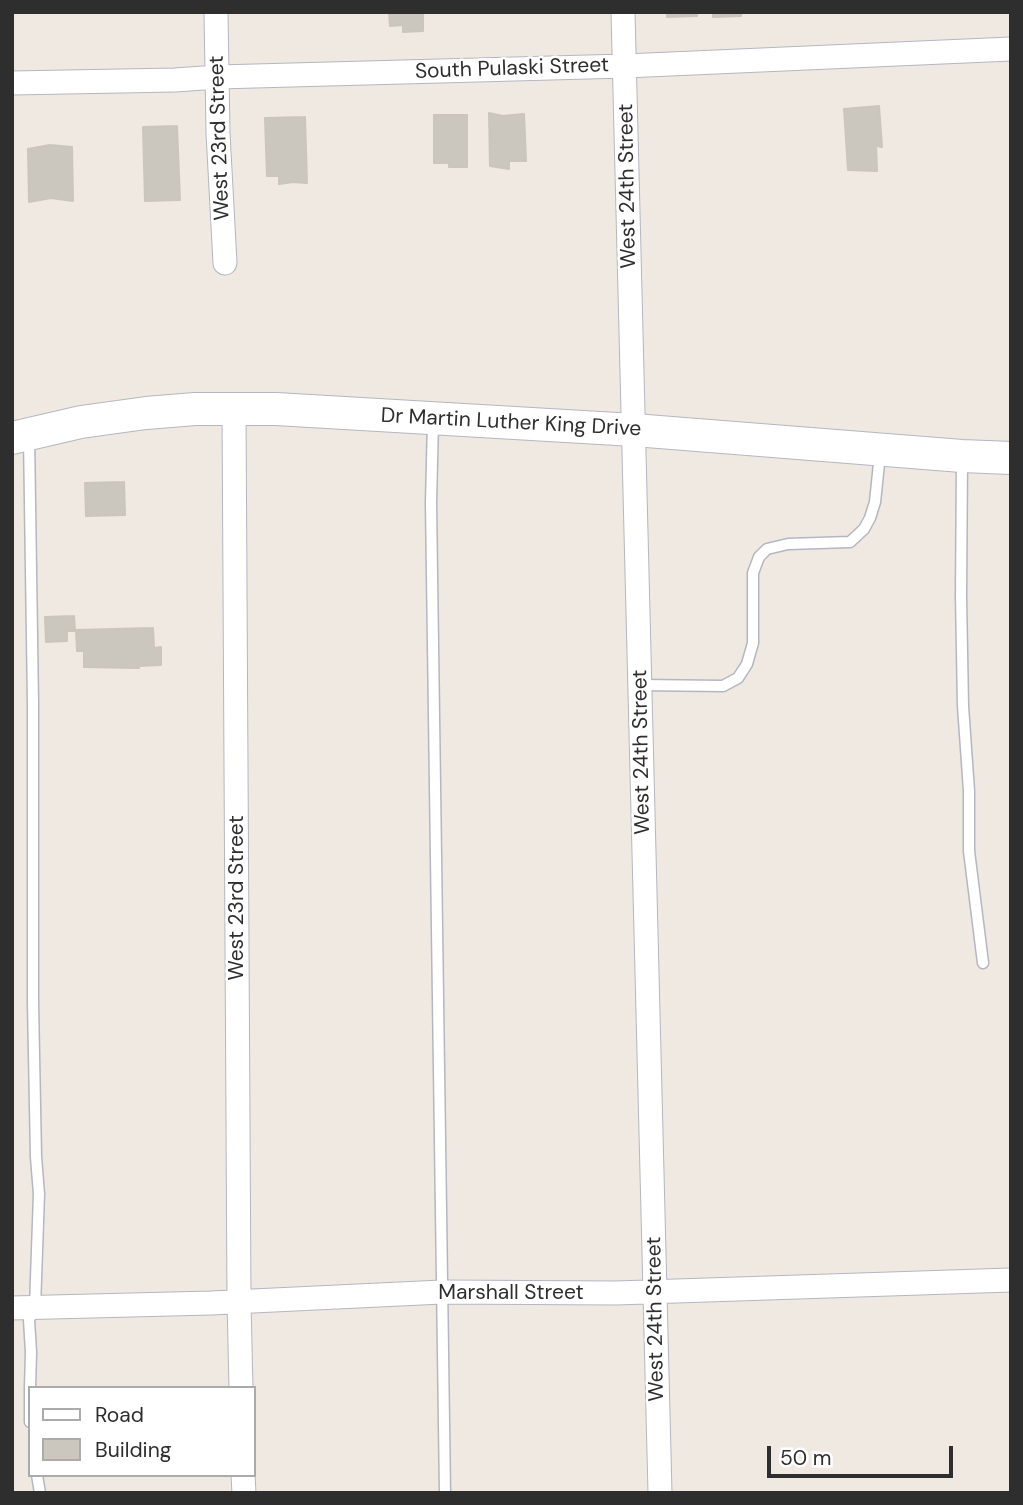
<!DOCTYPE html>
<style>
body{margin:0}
#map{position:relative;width:1023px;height:1505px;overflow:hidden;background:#efe9e1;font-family:"DM Sans",sans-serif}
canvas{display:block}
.frame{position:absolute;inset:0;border:14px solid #2e2e2e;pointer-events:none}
.legend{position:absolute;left:28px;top:1386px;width:228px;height:91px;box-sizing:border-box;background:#fff;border:2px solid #ababab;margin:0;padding:9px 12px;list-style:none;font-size:21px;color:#2e2e2e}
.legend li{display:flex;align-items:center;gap:14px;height:35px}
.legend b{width:35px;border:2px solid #ababab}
.scale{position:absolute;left:767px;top:1446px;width:186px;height:32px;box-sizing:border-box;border:4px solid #2e2e2e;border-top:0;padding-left:9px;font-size:21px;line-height:24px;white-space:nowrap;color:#2e2e2e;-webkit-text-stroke:5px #fff;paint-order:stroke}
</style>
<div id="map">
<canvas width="1023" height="1505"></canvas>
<div class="frame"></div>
<ul class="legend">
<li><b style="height:9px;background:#fff"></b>Road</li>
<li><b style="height:19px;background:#cbc7bf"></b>Building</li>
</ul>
<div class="scale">50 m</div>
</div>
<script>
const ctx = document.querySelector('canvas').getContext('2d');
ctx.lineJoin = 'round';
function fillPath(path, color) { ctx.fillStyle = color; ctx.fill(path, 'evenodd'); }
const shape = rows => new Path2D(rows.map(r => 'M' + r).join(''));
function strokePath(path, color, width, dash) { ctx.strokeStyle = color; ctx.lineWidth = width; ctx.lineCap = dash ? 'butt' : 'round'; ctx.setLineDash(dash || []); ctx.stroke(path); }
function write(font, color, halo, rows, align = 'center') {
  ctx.font = font + ' "DM Sans",sans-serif'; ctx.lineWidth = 5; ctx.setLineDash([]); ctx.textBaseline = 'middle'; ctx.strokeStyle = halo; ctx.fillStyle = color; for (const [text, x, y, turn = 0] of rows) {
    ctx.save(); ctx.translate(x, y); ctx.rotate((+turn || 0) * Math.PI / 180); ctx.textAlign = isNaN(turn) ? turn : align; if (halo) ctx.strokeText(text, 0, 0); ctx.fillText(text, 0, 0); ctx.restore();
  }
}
const building = shape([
 [389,12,423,12,423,31,403,32,403,25,390,26,389,12],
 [667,12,697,12,697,16,667,17,667,12],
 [713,12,741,12,741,16,713,17,713,12],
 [879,106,882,147,876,146,877,171,848,170,844,109,879,106],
 [489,113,503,116,524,114,526,161,509,161,509,169,490,166,489,113],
 [434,115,467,115,467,167,449,167,449,163,434,163,434,115],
 [305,117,307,183,293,182,279,184,279,176,267,176,265,118,305,117],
 [177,126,180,200,145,201,143,127,177,126],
 [50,145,72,147,73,201,51,198,29,202,28,149,50,145],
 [124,482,125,515,86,516,85,483,124,482],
 [74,616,75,631,67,631,67,641,46,642,45,617,74,616],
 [153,628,154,648,161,647,161,665,138,666,139,668,84,667,84,651,77,651,76,630,153,628]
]);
fillPath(building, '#cbc7bf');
strokePath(building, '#cbc5ba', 2);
const lane = shape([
 [433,421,431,503,445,1493],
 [29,436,33,704,33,1003,36,1157,39,1194,35,1307,29,1320,31,1352,30,1388],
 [962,459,961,596,963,706,969,791,969,851,983,963],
 [640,685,723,686,738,678,747,664,753,643,753,573,759,557,767,549,788,544,850,542,864,529,870,518,875,502,880,454],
 [30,1388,30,1422],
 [37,1475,40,1493]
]);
const street = shape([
 [216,12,218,133,225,263],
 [623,12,660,1493],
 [12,83,175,80,218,77,625,66,1011,49],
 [234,409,239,1301,241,1388],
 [12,1308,211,1303,442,1292,616,1293,1011,1280],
 [243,1475,244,1493]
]);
const secondary = shape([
 [12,438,81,422,146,413,195,409,276,409,634,430,962,456,1011,458]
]);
strokePath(lane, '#b4b7c1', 13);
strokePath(street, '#b4b7c1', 25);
strokePath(secondary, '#b4b7c1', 34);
strokePath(lane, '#fff', 10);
strokePath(street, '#fff', 23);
strokePath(secondary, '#fff', 32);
write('21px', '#2e2e2e', '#fff', [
 ["South Pulaski Street",512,69,-2],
 ["West 23rd Street",220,138,-92],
 ["West 24th Street",628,186,-91],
 ["Dr Martin Luther King Drive",511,423,3],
 ["West 24th Street",642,752,-91],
 ["West 23rd Street",237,898,-90],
 ["Marshall Street",511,1293],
 ["West 24th Street",656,1319,-91]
]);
</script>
